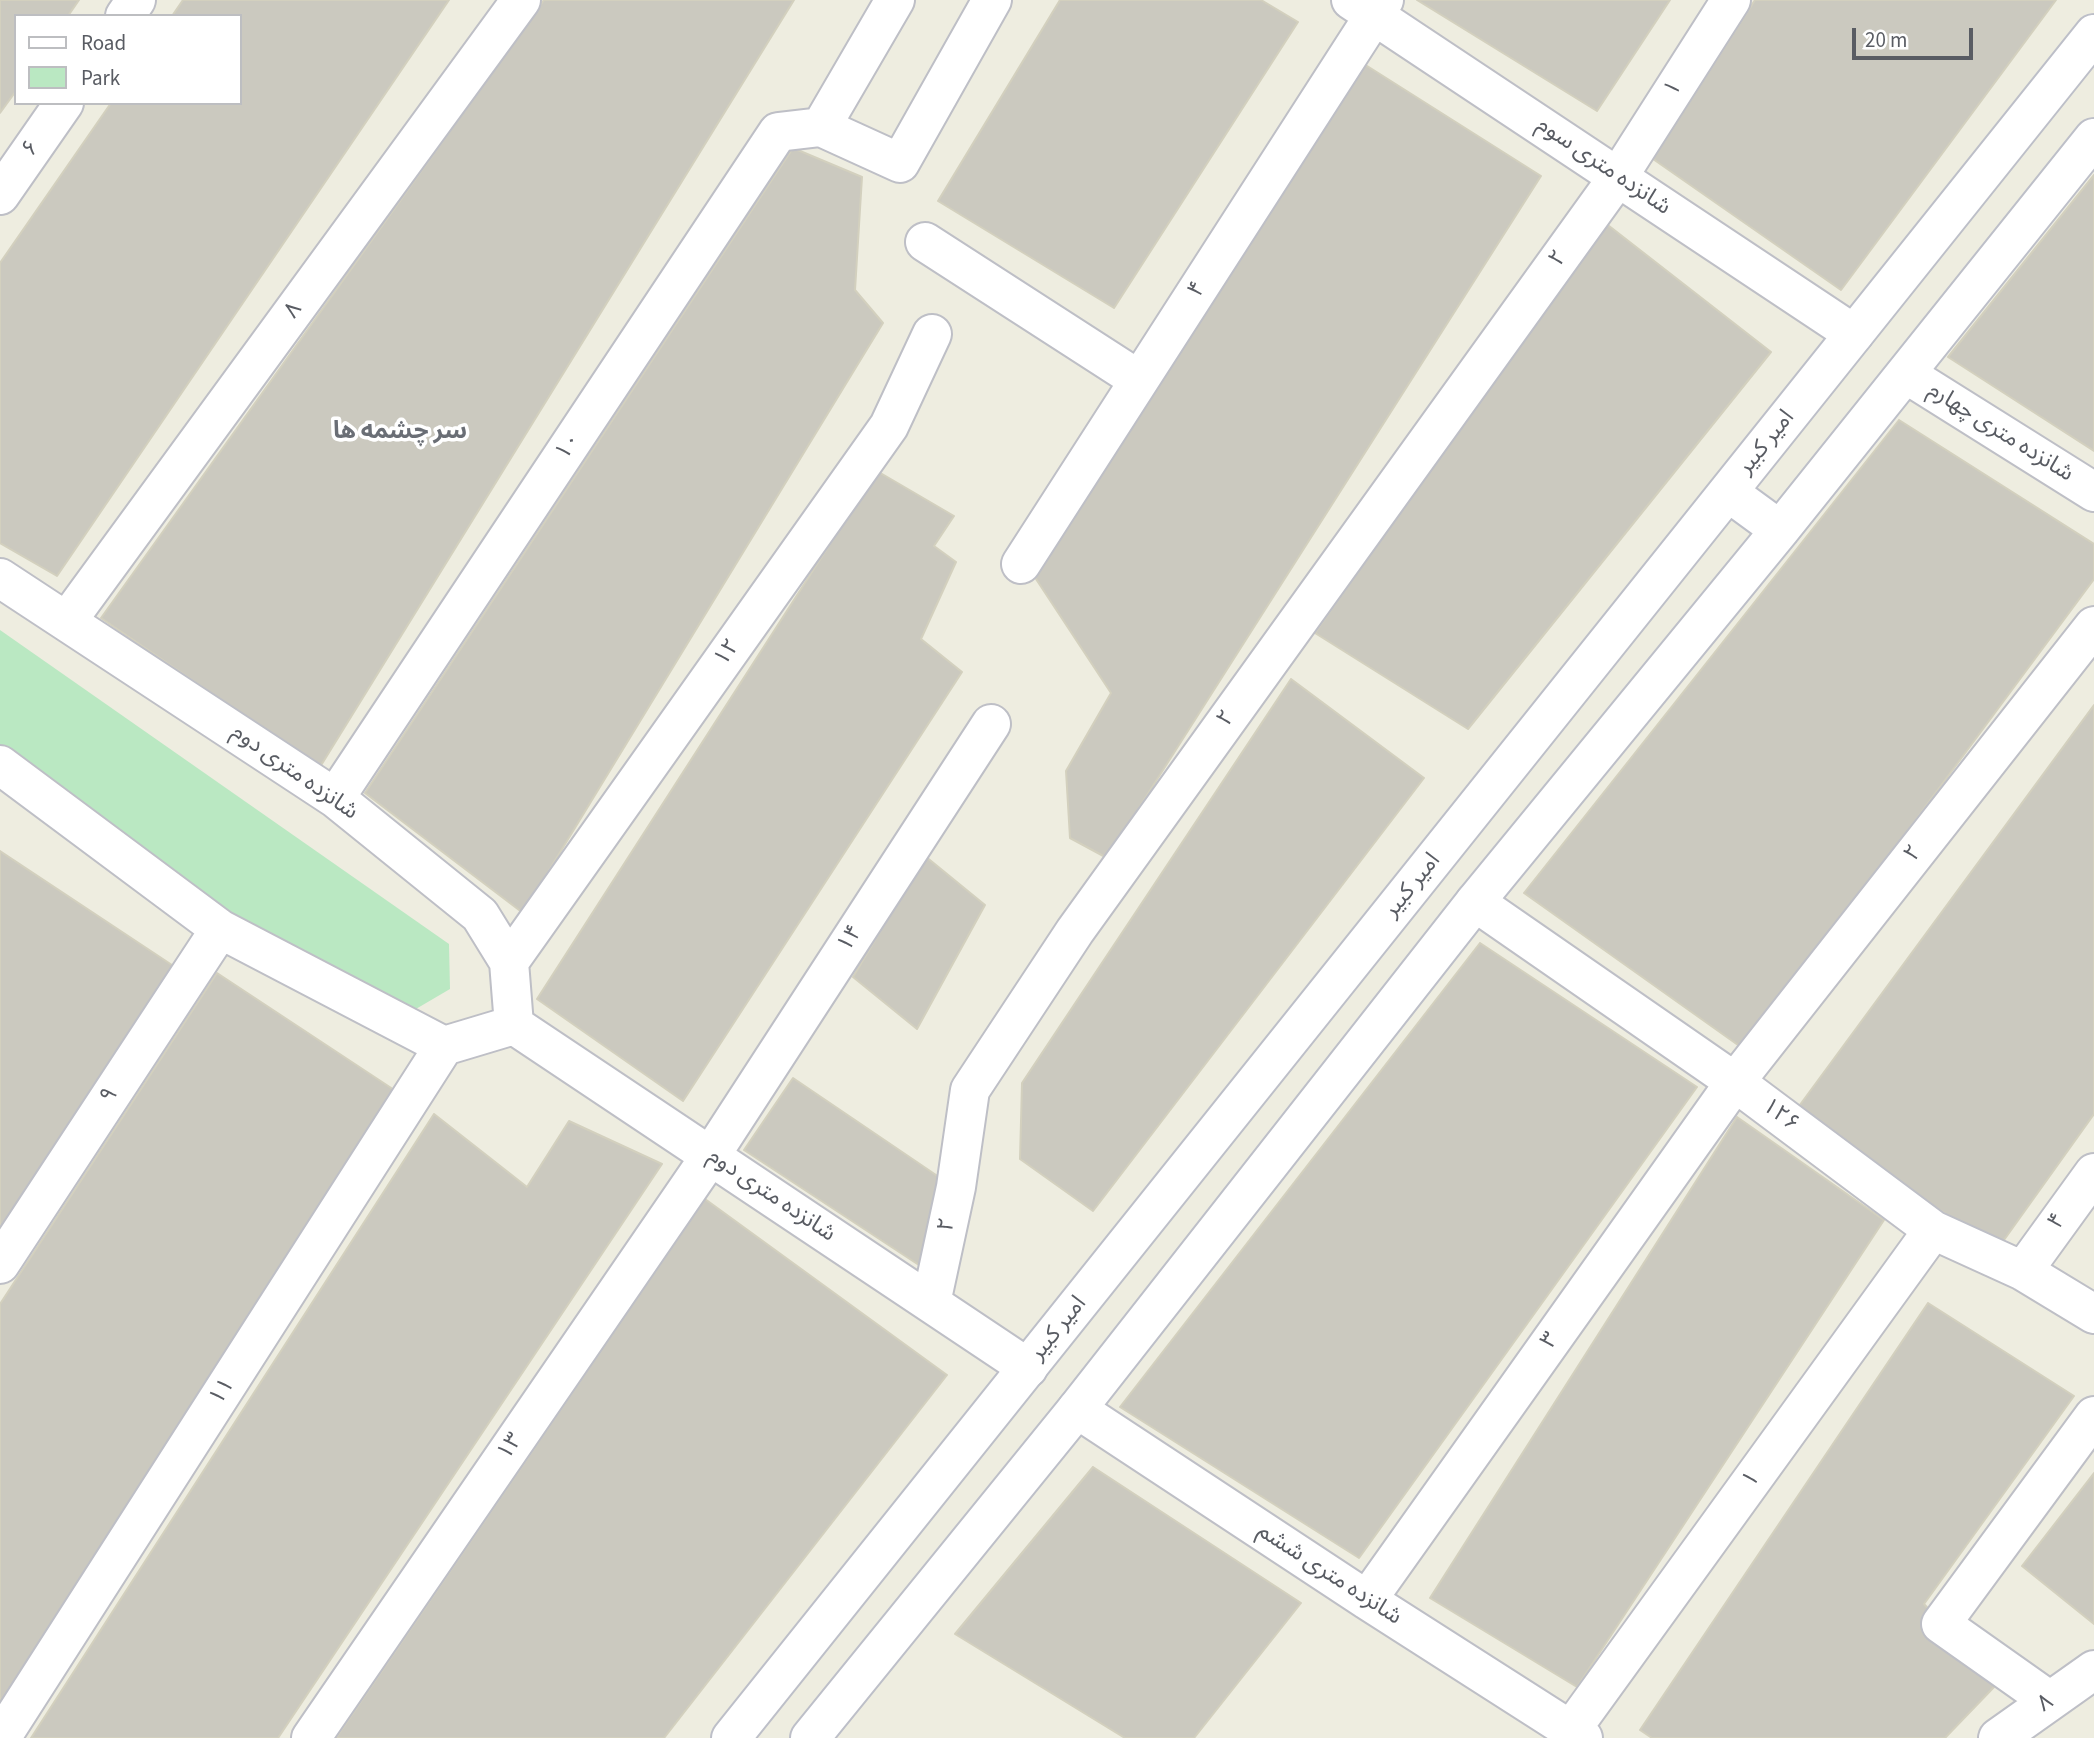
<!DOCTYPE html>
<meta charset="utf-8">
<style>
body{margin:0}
#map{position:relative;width:2094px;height:1738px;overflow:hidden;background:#eeede0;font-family:"Source Sans 3",sans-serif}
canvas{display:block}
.legend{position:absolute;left:14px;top:14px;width:228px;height:91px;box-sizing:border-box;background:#fff;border:2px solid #bdbec1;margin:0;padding:9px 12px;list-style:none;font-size:21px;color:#595c63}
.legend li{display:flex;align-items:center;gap:14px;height:35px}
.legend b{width:35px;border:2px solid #bdbec1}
.scale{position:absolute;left:1852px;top:28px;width:121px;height:32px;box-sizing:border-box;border:4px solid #595c63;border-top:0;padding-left:9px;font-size:21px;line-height:24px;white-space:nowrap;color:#595c63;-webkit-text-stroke:5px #fff;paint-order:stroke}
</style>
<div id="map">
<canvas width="2094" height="1738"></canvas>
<ul class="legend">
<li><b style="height:9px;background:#fff"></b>Road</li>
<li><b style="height:19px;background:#bae8c2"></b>Park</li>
</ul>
<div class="scale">20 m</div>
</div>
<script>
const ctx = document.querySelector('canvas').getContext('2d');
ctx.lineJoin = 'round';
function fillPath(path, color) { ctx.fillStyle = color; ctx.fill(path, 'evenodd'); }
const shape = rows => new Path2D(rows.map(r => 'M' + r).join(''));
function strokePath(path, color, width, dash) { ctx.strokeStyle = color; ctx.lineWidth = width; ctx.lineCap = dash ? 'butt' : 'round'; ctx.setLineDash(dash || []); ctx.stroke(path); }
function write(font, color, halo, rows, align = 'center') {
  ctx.font = font + ' "Source Sans 3","Noto Sans Arabic",sans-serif'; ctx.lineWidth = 7; ctx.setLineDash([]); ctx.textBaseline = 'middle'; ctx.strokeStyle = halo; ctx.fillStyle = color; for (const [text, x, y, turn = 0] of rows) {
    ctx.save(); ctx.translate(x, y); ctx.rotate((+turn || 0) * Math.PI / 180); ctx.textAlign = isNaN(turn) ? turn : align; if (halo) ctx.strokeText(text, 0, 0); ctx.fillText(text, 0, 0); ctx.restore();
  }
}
fillPath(shape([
 [0,630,449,944,450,989,380,1030,0,772]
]), '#bae8c2');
const building = shape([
 [0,0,79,0,68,16,16,16,16,91,0,113,0,0],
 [183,0,449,0,57,576,0,543,0,263,111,103,240,103,240,16,172,16,183,0],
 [544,0,794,0,320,767,101,618,544,0],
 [1060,0,1261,0,1298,22,1114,308,938,201,1060,0],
 [1417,0,1670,0,1597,111,1417,0],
 [1755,0,2056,0,1841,290,1653,159,1755,0],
 [1364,64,1541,176,1107,858,1070,838,1066,771,1111,693,1034,576,1364,64],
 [793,148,862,177,855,290,883,323,523,913,365,793,793,148],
 [2094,175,2094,451,1948,357,2094,175],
 [1604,222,1771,352,1468,729,1315,633,1604,222],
 [1899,420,2094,544,2094,579,1745,1050,1524,893,1899,420],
 [877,471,954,516,934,546,956,562,921,639,962,672,683,1101,537,999,877,471],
 [1291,679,1424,778,1093,1211,1020,1159,1022,1083,1291,679],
 [2094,705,2094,1114,1999,1247,1791,1117,2094,705],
 [0,851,178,969,0,1240,0,851],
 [925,856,985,905,917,1029,853,977,925,856],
 [1480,943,1697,1087,1359,1558,1120,1407,1480,943],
 [217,973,420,1107,0,1738,0,1304,217,973],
 [793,1078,939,1177,928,1271,744,1150,793,1078],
 [434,1114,527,1187,569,1121,662,1164,278,1738,31,1738,434,1114],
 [1737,1117,1884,1220,1577,1687,1430,1598,1737,1117],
 [705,1199,947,1375,664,1738,336,1738,705,1199],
 [1928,1303,2074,1396,1924,1604,1996,1685,1945,1738,1652,1738,1640,1730,1928,1303],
 [1093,1467,1301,1603,1194,1738,1125,1738,955,1634,1093,1467],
 [2094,1473,2094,1624,2022,1566,2094,1473]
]);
fillPath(building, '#cbc9bf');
strokePath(building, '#d3d0be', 2);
const street = shape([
 [895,0,821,127,900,163,992,0],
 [1351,0,1854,334],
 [125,16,136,0],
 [0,195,64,103],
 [925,242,1139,380],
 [1906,374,2094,492],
 [1021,564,1384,0],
 [0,578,335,798,480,915,509,962,514,1025],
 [67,621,521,0],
 [0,765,220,929,444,1046,514,1025],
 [335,798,778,132,821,127],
 [1475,902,1735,1082,1933,1230,2023,1271,2094,1314],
 [509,962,889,426,932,334],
 [514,1025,1028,1368],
 [0,1264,220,929],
 [2023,1271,2094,1173],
 [931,1303,956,1187,970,1090,1075,931,1618,177,1731,0],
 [1077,1409,1367,1600,1583,1738],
 [1367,1600,1735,1082,2094,626],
 [2050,1701,1941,1624,2094,1416],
 [1571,1730,1933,1230],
 [1,1738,444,1046],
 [311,1738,711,1155,991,724],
 [1998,1738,2094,1670]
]);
const secondary = shape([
 [1728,492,1780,530],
 [731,1738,2094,34],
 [810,1738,1077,1409,1475,902,1780,530,2094,138]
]);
strokePath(street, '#bebfc6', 42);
strokePath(secondary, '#bdbfc8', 42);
strokePath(street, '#fff', 38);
strokePath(secondary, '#fff', 38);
write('23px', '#595c63', '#fff', [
 ["۱",1674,89,-58],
 ["۶",32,149,-55],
 ["شانزده متری سوم",1603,167,34],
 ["۲",1559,259,-54],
 ["۴",1198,290,-57],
 ["۸",294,311,-54],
 ["شانزده متری چهارم",2000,433,32],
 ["امیر کبیر",1767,443,-51],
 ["۱۰",569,447,-56],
 ["۱۲",728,653,-55],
 ["۲",1227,719,-54],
 ["شانزده متری دوم",294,773,35],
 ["۲",1914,854,-52],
 ["امیر کبیر",1413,886,-51],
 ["۱۴",851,939,-57],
 ["۹",110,1096,-57],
 ["۱۲۶",1780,1116,37],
 ["شانزده متری دوم",771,1196,34],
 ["۴",2058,1222,-54],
 ["۲",948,1225,-78],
 ["امیر کبیر",1059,1329,-51],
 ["۳",1551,1341,-55],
 ["۱۱",223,1392,-57],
 ["۱۳",511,1447,-56],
 ["۱",1752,1480,-54],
 ["شانزده متری ششم",1329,1575,33],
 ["۸",2046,1704,-35]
]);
write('bold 24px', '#6a6e75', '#fff', [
 ["سر چشمه ها",400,433]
]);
</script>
